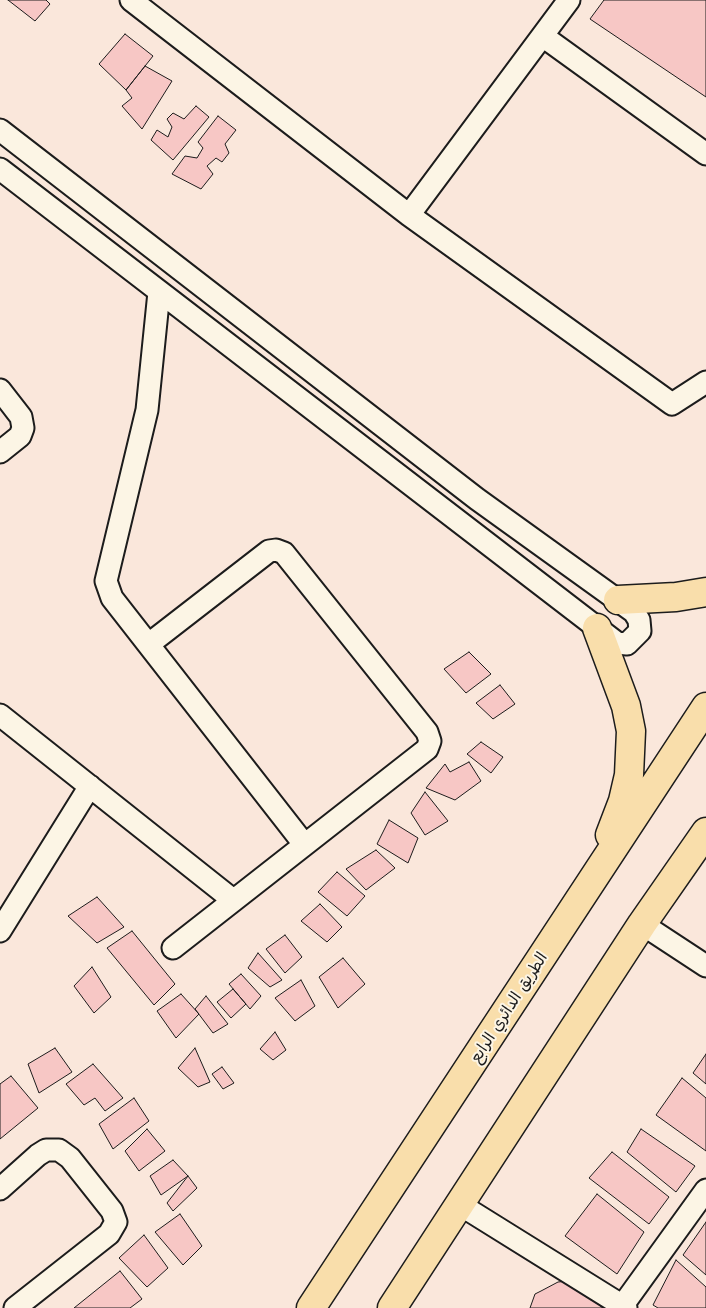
<!DOCTYPE html>
<meta charset="utf-8">
<style>
body{margin:0}
canvas{display:block;background:#fae7db}
</style>
<canvas width="706" height="1308"></canvas>
<script>
const ctx = document.querySelector('canvas').getContext('2d');
ctx.lineJoin = 'round';
function fillPath(path, color) { ctx.fillStyle = color; ctx.fill(path, 'evenodd'); }
const shape = rows => new Path2D(rows.map(r => 'M' + r).join(''));
function strokePath(path, color, width, dash) { ctx.strokeStyle = color; ctx.lineWidth = width; ctx.lineCap = dash ? 'butt' : 'round'; ctx.setLineDash(dash || []); ctx.stroke(path); }
function write(font, color, halo, rows, align = 'center') {
  ctx.font = font + ' "Comic Neue","Playpen Sans Arabic",sans-serif'; ctx.lineWidth = 4; ctx.setLineDash([]); ctx.textBaseline = 'middle'; ctx.strokeStyle = halo; ctx.fillStyle = color; for (const [text, x, y, turn = 0] of rows) {
    ctx.save(); ctx.translate(x, y); ctx.rotate((+turn || 0) * Math.PI / 180); ctx.textAlign = isNaN(turn) ? turn : align; if (halo) ctx.strokeText(text, 0, 0); ctx.fillText(text, 0, 0); ctx.restore();
  }
}
const building = shape([
 [8,0,46,0,50,4,35,21,8,0],
 [604,0,706,0,706,97,590,19,604,0],
 [125,34,153,56,126,90,99,64,125,34],
 [145,66,172,81,142,129,122,106,132,98,126,90,145,66],
 [196,106,209,117,173,160,151,140,157,130,168,137,172,127,167,119,173,113,184,119,196,106],
 [218,116,236,130,225,144,229,153,222,162,216,158,207,166,213,174,201,189,172,174,185,156,197,158,203,148,198,142,218,116],
 [469,652,491,674,466,693,444,669,469,652],
 [500,685,515,704,493,719,476,703,500,685],
 [481,742,503,757,491,773,467,754,481,742],
 [469,762,481,781,455,800,426,788,445,764,450,772,469,762],
 [425,792,448,821,425,835,411,813,425,792],
 [389,820,418,838,408,863,377,844,389,820],
 [376,850,395,868,366,890,346,869,376,850],
 [337,872,365,896,347,916,318,892,337,872],
 [97,897,124,927,97,943,68,916,97,897],
 [320,904,342,927,327,942,301,921,320,904],
 [132,931,175,984,154,1005,107,948,132,931],
 [285,935,302,957,285,973,266,949,285,935],
 [258,953,282,980,270,987,248,968,258,953],
 [343,958,365,984,338,1008,319,977,343,958],
 [92,967,111,997,94,1013,74,986,92,967],
 [241,974,261,996,250,1009,229,984,241,974],
 [301,980,315,1006,295,1021,275,998,301,980],
 [233,989,246,1004,231,1018,217,1002,233,989],
 [181,994,199,1014,176,1038,157,1011,181,994],
 [206,996,228,1024,213,1033,195,1009,206,996],
 [275,1032,286,1050,273,1060,260,1049,275,1032],
 [55,1048,72,1072,39,1093,28,1064,55,1048],
 [195,1048,210,1082,198,1087,178,1068,195,1048],
 [706,1054,706,1084,693,1073,706,1054],
 [93,1064,123,1098,105,1111,95,1098,84,1105,66,1084,93,1064],
 [222,1067,234,1083,223,1089,212,1074,222,1067],
 [11,1076,38,1108,0,1139,0,1084,11,1076],
 [682,1078,706,1098,706,1151,656,1115,682,1078],
 [134,1098,149,1121,113,1149,99,1124,134,1098],
 [147,1129,165,1151,139,1171,125,1151,147,1129],
 [641,1129,695,1166,676,1192,627,1152,641,1129],
 [612,1152,669,1197,649,1224,589,1178,612,1152],
 [173,1160,188,1176,161,1195,150,1176,173,1160],
 [188,1176,197,1188,173,1211,167,1203,188,1176],
 [597,1194,644,1232,617,1274,565,1236,597,1194],
 [180,1214,202,1246,183,1265,155,1232,180,1214],
 [706,1222,706,1275,683,1255,706,1222],
 [144,1235,168,1268,147,1287,119,1258,144,1235],
 [676,1260,706,1287,706,1308,658,1308,653,1305,676,1260],
 [120,1271,142,1299,130,1308,74,1308,120,1271],
 [568,1281,603,1308,530,1308,535,1294,541,1291,558,1282,568,1281]
]);
fillPath(building, '#f7c7c5');
strokePath(building, '#1c1c1c', 1);
const minor = shape([
 [131,0,409,215,672,404,706,382],
 [544,37,706,154],
 [0,130,477,499,634,612,639,620,640,631,627,644,617,643,0,169],
 [409,215,569,0],
 [159,292,147,410,106,581,112,598,304,844],
 [0,390,21,417,23,428,20,436,0,452],
 [149,644,269,551,276,550,284,553,427,732,430,741,427,749,173,948],
 [0,715,233,900],
 [642,924,706,966],
 [0,931,90,786],
 [0,1189,38,1155,46,1150,59,1150,70,1158,112,1211,116,1222,109,1234,15,1308],
 [459,1204,626,1308],
 [623,1305,706,1190]
]);
const major = shape([
 [618,600,676,597,706,592],
 [597,628,626,706,631,731,629,775,623,801,610,835],
 [311,1308,706,707],
 [392,1308,642,924,706,832]
]);
strokePath(minor, '#1c1c1c', 25);
strokePath(major, '#1c1c1c', 31);
strokePath(minor, '#fcf5e5', 21);
strokePath(major, '#f9deab', 28);
write('16px', '#1c1c1c', '#fcf5e5', [
 ["الطريق الدائري الرابع",509,1008,-57]
]);
</script>
